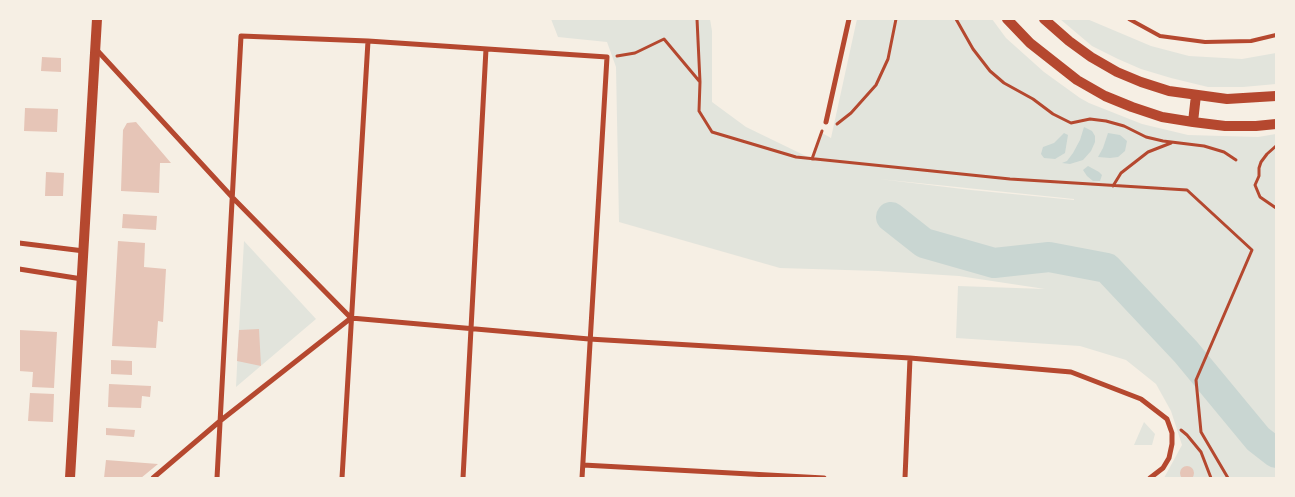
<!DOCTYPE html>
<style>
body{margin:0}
#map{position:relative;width:1295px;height:497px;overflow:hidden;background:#f6efe4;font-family:Overpass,sans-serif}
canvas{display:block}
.frame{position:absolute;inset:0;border:20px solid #f6efe4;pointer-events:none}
</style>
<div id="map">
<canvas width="1295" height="497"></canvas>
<div class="frame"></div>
</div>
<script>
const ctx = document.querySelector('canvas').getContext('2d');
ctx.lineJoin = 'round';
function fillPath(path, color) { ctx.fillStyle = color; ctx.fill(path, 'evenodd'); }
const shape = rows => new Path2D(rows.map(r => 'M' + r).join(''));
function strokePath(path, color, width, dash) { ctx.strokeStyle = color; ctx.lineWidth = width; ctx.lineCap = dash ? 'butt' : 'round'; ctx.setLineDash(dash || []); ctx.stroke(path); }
fillPath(shape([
 [551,19,710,19,712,31,712,102,746,127,812,159,822,133,831,138,857,19,992,19,1006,38,1044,72,1080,98,1089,103,1142,124,1188,135,1258,137,1276,134,1276,478,1164,478,1182,445,1171,411,1156,384,1126,360,1080,346,956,338,958,286,1045,289,959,276,878,271,780,268,619,222,616,67,607,42,558,37],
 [879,179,1074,199,1074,200,971,190],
 [1060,19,1087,19,1151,46,1189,56,1242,59,1276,53,1276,84,1243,87,1208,87,1171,78,1141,69,1118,59,1092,46],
 [244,241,316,319,236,387,238,347],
 [1144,422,1155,434,1152,445,1134,445]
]), '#e2e4dc');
fillPath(shape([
 [1084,127,1092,131,1095,136,1095,142,1091,151,1083,160,1070,164,1062,163,1067,161,1073,153,1080,140],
 [1064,133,1068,135,1065,153,1055,159,1044,158,1041,154,1043,147,1054,143],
 [1108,133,1120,135,1127,141,1125,151,1118,157,1110,158,1098,157,1103,148],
 [1088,166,1099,172,1102,175,1100,181,1093,181,1087,176,1083,170]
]), '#c9d6d2');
strokePath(shape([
 [891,217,924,243,994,263,1049,257,1107,268,1186,352,1258,439,1276,453]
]), '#c9d6d2', 30);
fillPath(shape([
 [42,57,61,58,61,72,41,71],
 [25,108,58,109,57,132,24,131],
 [136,122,171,163,160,163,159,193,121,191,123,130,127,123],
 [46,172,64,173,63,196,45,196],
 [123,214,157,216,156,230,122,228],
 [118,241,145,243,144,267,166,269,163,322,158,321,156,348,112,346],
 [259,329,261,366,237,361,239,330],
 [19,330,57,332,54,388,32,387,33,372,19,371],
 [111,360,132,361,132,375,111,374],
 [109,384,151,386,150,397,142,396,141,408,108,407],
 [30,393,54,394,53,422,28,421],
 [106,428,135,430,134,437,106,435],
 [106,460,158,464,141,478,104,478],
 '1180 473a7 7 0 1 1 14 0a7 7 0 1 1-14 0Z'
]), '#e6c5b7');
strokePath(shape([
 [697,19,700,82,699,111,712,132,796,157,1010,179,1187,190,1252,250,1196,380,1201,432,1228,478],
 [956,19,973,49,990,71,1004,83,1033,99,1053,114,1071,123,1090,119,1106,121,1124,126,1146,137,1163,141,1204,146,1224,152,1236,160],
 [617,56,635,53,664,39,700,82],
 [837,124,851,113,876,85,888,59,896,19],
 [1276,146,1267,154,1261,162,1259,168,1259,176,1255,185,1260,197,1276,208],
 [812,159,822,131],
 [1113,186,1121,173,1148,152,1171,143],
 [1181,430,1187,435,1201,452,1211,478]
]), '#b5482f', 3);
strokePath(shape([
 [1129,19,1160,36,1205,42,1251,41,1276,35]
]), '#b5482f', 4);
strokePath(shape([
 [95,48,233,198,351,318],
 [826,122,849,19],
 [19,243,84,251],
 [19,269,82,279],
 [351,318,589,339,910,358,1071,372,1141,399,1167,419,1172,433,1172,444,1169,458,1163,468,1150,478],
 [583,465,824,478],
 [153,478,220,421,351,318],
 [217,478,241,36,368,41,607,57,582,478],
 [342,478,368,41],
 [463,478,486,49],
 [905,478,910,358]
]), '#b5482f', 5);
strokePath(shape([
 [1007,19,1030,43,1077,80,1105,96,1132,107,1162,117,1193,122,1225,126,1256,126,1276,124],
 [1044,19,1069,41,1091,57,1117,72,1141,82,1169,91,1227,99,1276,96],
 [1193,122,1196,95],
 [70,478,97,19]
]), '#b5482f', 10);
</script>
